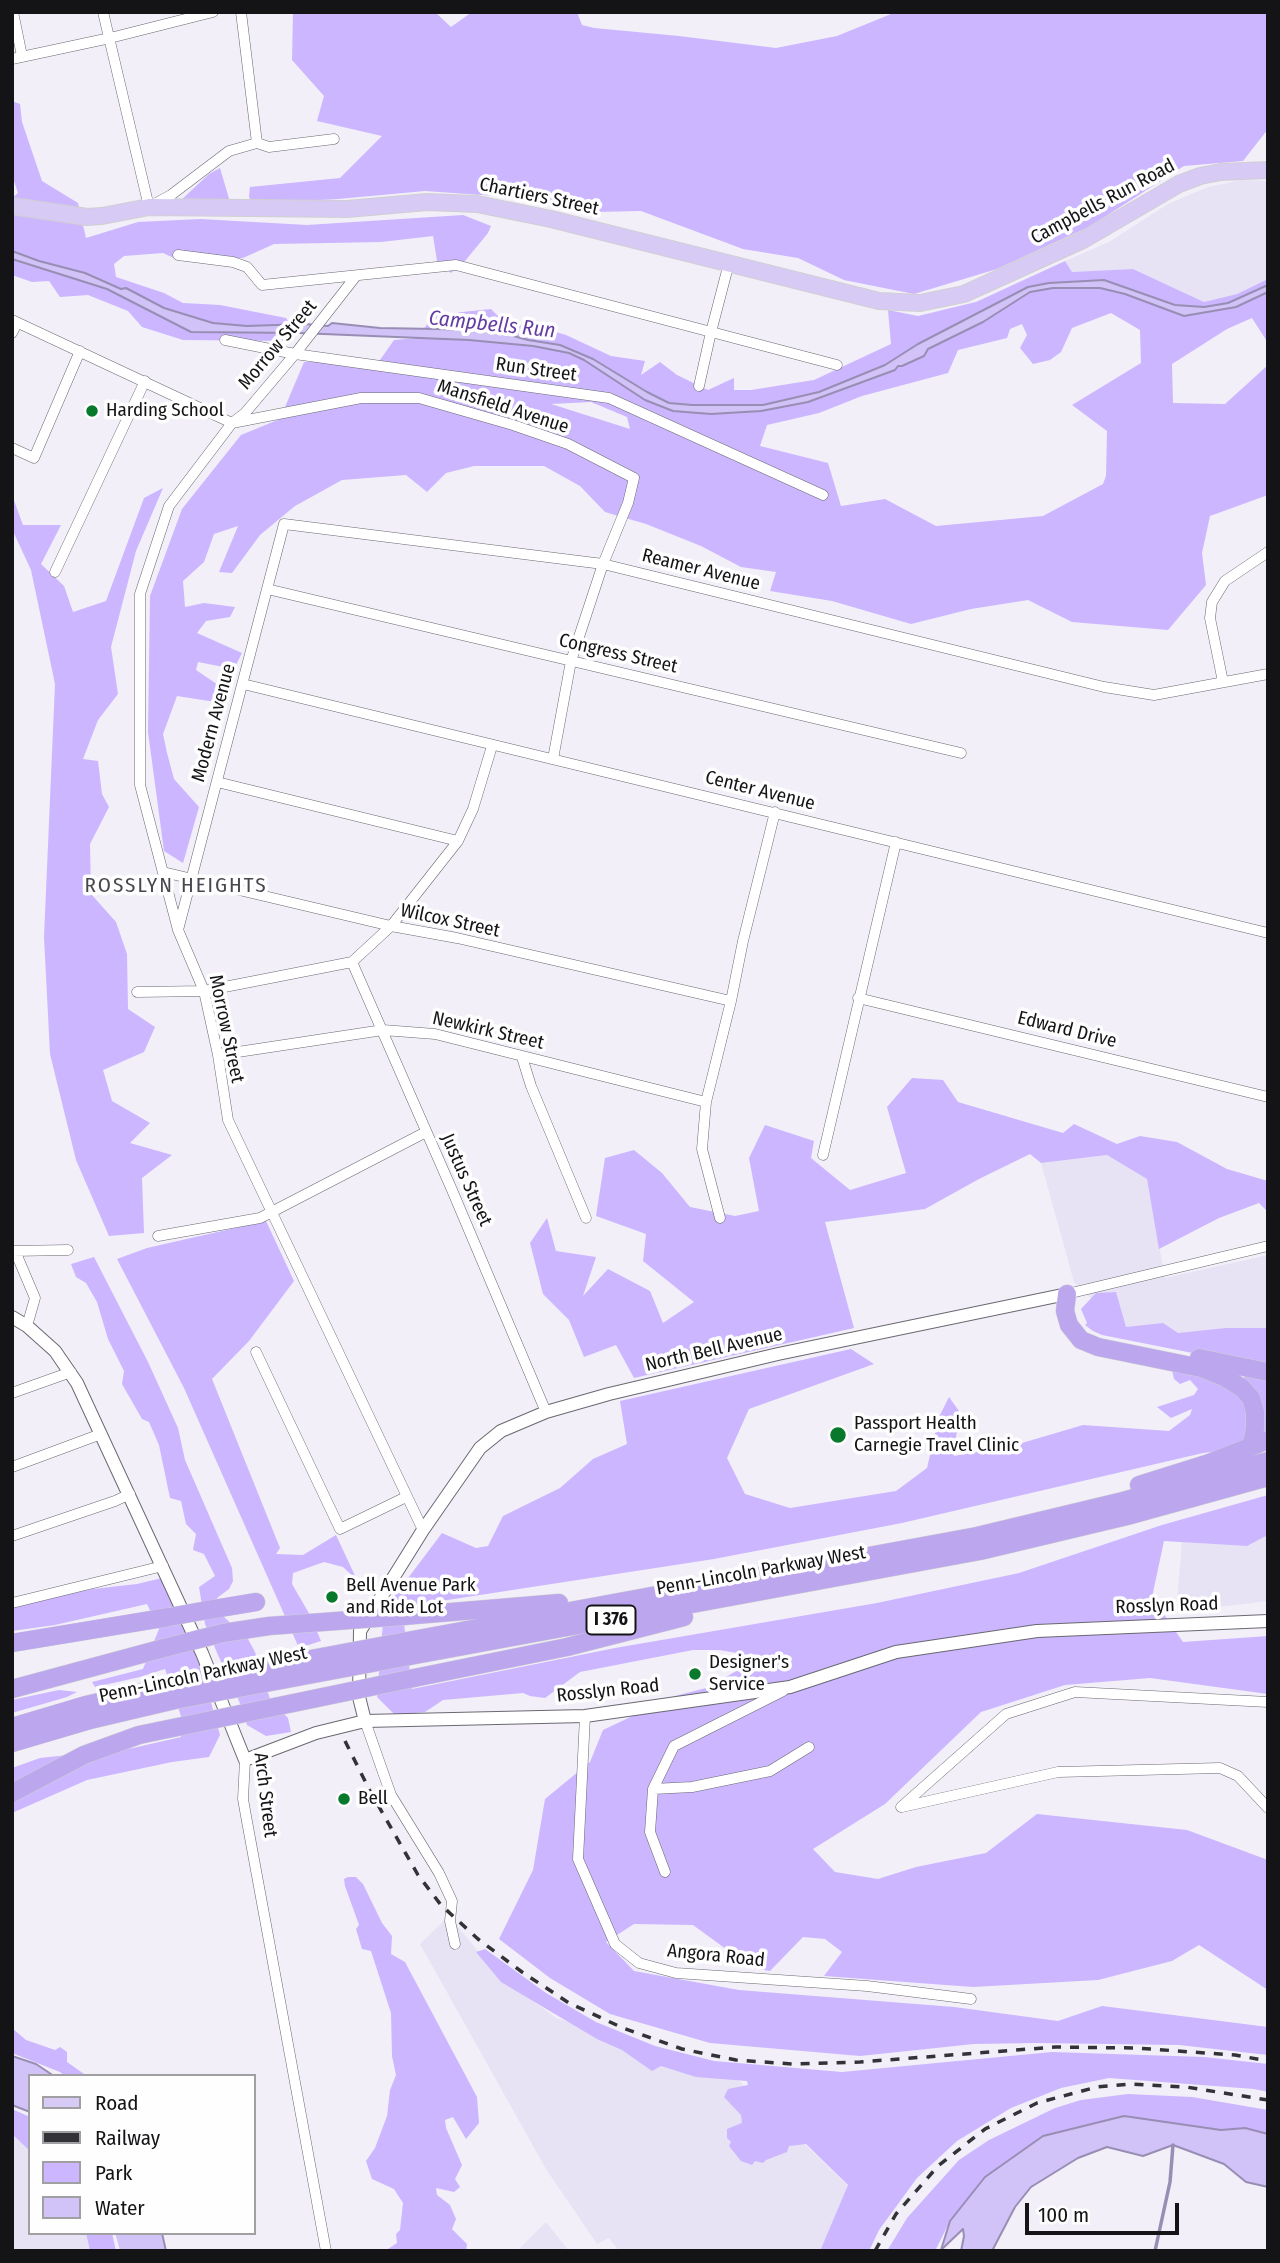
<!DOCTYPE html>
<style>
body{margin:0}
#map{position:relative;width:1280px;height:2263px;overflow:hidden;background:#f2eff9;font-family:"Fira Sans Condensed",sans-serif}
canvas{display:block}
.frame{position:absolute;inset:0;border:14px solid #141417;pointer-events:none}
.legend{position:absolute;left:28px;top:2074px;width:228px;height:161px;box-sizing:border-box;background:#fefefe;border:2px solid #a0a0a2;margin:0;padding:9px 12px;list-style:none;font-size:21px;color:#141417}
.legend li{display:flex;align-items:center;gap:14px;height:35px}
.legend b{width:35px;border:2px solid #a0a0a2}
.scale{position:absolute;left:1025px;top:2203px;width:154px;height:32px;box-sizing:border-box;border:4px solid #141417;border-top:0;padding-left:9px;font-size:21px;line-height:24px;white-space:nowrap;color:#141417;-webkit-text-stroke:5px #fefefe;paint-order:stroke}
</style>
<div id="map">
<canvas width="1280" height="2263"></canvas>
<div class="frame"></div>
<ul class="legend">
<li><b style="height:9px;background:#d7caf5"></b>Road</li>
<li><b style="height:9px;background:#333337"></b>Railway</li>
<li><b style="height:19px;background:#cbb6ff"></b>Park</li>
<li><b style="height:19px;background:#d1c2f7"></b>Water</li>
</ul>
<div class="scale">100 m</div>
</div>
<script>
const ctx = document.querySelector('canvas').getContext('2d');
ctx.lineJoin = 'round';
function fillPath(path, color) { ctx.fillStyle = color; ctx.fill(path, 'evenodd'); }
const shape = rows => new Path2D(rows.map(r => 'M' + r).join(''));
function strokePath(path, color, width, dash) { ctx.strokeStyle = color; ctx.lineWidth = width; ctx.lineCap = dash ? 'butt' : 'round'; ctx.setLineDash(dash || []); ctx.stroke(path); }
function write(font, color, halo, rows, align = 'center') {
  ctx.font = font + ' "Fira Sans Condensed",sans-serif'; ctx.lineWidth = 7; ctx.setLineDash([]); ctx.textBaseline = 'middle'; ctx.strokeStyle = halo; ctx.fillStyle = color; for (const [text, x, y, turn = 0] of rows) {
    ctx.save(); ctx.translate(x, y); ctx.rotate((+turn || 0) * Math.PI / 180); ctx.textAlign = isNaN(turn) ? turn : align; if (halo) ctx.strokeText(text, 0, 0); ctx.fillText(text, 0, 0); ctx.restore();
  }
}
fillPath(shape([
 [1242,180,1268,181,1268,279,1237,294,1204,302,1133,269,1072,272,1065,261,1109,242,1168,204,1208,187],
 [1107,1155,1147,1179,1165,1278,1268,1255,1268,1335,1127,1332,1074,1282,1041,1163],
 [1268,1535,1268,1601,1176,1612,1182,1542,1247,1546],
 [449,1916,496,1973,556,2018,734,2076,848,2186,820,2251,619,2251,609,2238,597,2244,546,2169,420,1944],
 [12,2134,30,2151,30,2233,86,2233,90,2251,12,2251],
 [546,2222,569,2251,517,2251]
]), '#e7e3f4');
fillPath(shape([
 [293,12,435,12,451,27,472,12,577,12,582,25,594,28,679,36,776,48,837,36,896,12,1268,12,1268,129,1243,161,1184,166,1089,227,997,269,914,294,844,280,798,258,743,249,641,211,593,212,510,197,425,191,338,199,251,204,249,196,250,187,340,178,382,136,317,121,324,96,292,60],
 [12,101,20,104,22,122,42,181,78,203,86,238,138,222,200,219,307,225,463,215,491,226,488,233,465,261,451,273,437,261,433,236,381,242,274,244,243,258,176,259,163,253,124,256,114,264,116,277,164,293,183,303,220,305,286,318,297,335,289,341,183,340,142,327,128,311,88,295,60,297,49,281,32,282,12,275,12,198,18,193,12,175],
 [220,168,230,202,179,202,209,174],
 [1065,261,1072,272,1133,269,1204,302,1237,294,1268,279,1268,343,1252,318,1227,329,1172,364,1173,403,1225,404,1268,365,1268,495,1210,516,1202,553,1206,585,1168,630,1072,622,1028,600,971,609,911,624,832,601,770,591,776,572,741,567,701,546,646,524,605,512,580,486,544,466,474,466,446,473,427,492,406,475,342,480,295,506,260,535,232,573,219,572,238,526,214,534,204,562,183,581,185,607,204,603,235,607,230,617,206,621,197,633,242,653,234,669,198,662,196,670,227,691,222,703,177,696,163,734,167,753,174,779,199,807,183,863,164,851,148,732,150,596,182,509,241,435,280,419,304,362,380,360,394,340,417,338,434,315,491,309,503,321,528,324,566,335,611,356,645,361,641,375,660,362,677,375,708,390,734,378,734,390,751,390,814,380,891,344,888,310,918,316,976,302],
 [1111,313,1140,330,1141,363,1072,405,1107,431,1106,476,1103,484,1043,516,936,526,885,499,841,506,828,463,760,446,767,425,819,413,862,396,948,373,958,350,1007,338,1010,329,1022,324,1027,335,1020,348,1033,364,1050,360,1061,352,1072,328],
 [591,402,627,417,630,429,551,404],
 [163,488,136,551,111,647,118,694,98,720,83,759,98,761,102,794,109,807,90,844,91,894,116,922,127,954,128,1009,155,1027,144,1052,103,1070,112,1101,150,1123,130,1143,172,1155,142,1178,144,1233,109,1236,76,1160,50,1054,44,937,55,684,31,570,12,529,12,495,23,525,61,525,41,564,64,586,73,612,106,601,144,498],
 [912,1078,943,1080,958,1102,1063,1133,1074,1124,1117,1144,1140,1136,1177,1142,1227,1169,1268,1181,1268,1212,1259,1203,1219,1218,1159,1249,1147,1179,1107,1155,1041,1163,1030,1154,979,1179,925,1209,825,1222,854,1328,634,1378,616,1345,584,1357,569,1320,543,1294,530,1243,547,1218,556,1251,596,1257,583,1296,608,1269,650,1291,663,1323,694,1302,643,1261,646,1234,596,1216,605,1158,634,1150,662,1173,690,1207,735,1216,759,1211,749,1158,765,1125,814,1141,811,1158,850,1190,906,1173,887,1107],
 [266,1221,294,1281,249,1341,212,1379,280,1548,276,1554,303,1555,336,1535,357,1580,343,1567,324,1562,293,1573,292,1584,310,1615,321,1641,299,1648,184,1388,117,1259,147,1248],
 [94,1257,148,1362,178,1428,185,1460,232,1568,233,1581,229,1589,217,1598,224,1617,248,1639,255,1652,270,1699,288,1718,291,1732,266,1736,247,1725,239,1701,218,1655,205,1624,199,1587,215,1576,204,1554,193,1550,196,1534,186,1524,181,1501,170,1498,159,1445,149,1422,142,1419,122,1384,124,1371,108,1339,97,1302,86,1283,76,1277,71,1264],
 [1116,1292,1126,1327,1163,1323,1178,1333,1226,1328,1268,1328,1268,1368,1102,1335,1093,1331,1085,1325,1087,1323,1081,1309,1096,1293],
 [851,1349,874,1364,749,1409,727,1458,745,1494,790,1508,896,1491,927,1468,939,1417,949,1397,959,1411,954,1456,1022,1443,1083,1425,1169,1431,1190,1415,1192,1409,1171,1418,1157,1407,1194,1395,1198,1389,1190,1380,1180,1384,1174,1379,1171,1366,1208,1366,1247,1402,1249,1438,1227,1450,1203,1453,902,1523,714,1559,402,1607,412,1689,615,1648,877,1603,1019,1573,1162,1525,1268,1495,1268,1535,1247,1546,1164,1541,1152,1597,1183,1642,1268,1636,1268,1694,1150,1678,1065,1685,981,1712,885,1804,813,1849,835,1872,878,1879,916,1867,986,1853,1037,1814,1187,1830,1268,1860,1268,1990,1199,1945,1172,1961,1098,1980,973,1987,824,1976,842,1952,825,1939,803,1937,770,1971,752,1968,693,1925,634,1924,606,1942,634,1971,739,1990,954,2007,1058,2021,1102,2006,1268,2027,1268,2055,1179,2045,1037,2043,974,2044,860,2056,710,2043,610,2014,550,1978,499,1939,533,1870,545,1799,590,1762,603,1730,675,1696,710,1687,741,1668,737,1653,719,1650,693,1650,580,1672,545,1698,530,1696,523,1693,443,1700,425,1712,395,1715,377,1697,384,1610,442,1533,476,1548,488,1546,503,1516,560,1488,593,1459,627,1444,620,1401],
 [1246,1372,1268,1376,1266,1432,1263,1429,1242,1382],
 [162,1578,200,1662,220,1735,209,1757,172,1762,87,1780,12,1813,12,1768,40,1758,133,1748,181,1737,181,1716,165,1669,140,1677,95,1687,92,1682,143,1669,159,1629,147,1604,55,1625,12,1631,12,1605,93,1589,137,1584],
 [59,1690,77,1692,67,1697,12,1713,12,1700],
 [348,1877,356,1877,363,1884,382,1923,392,1936,391,1954,405,1962,477,2097,479,2123,466,2139,453,2117,445,2120,446,2128,462,2165,455,2179,460,2187,454,2192,436,2188,437,2195,450,2205,456,2219,452,2229,467,2244,466,2251,385,2251,397,2243,396,2234,400,2230,403,2203,394,2189,372,2179,366,2161,375,2148,387,2116,390,2090,396,2075,392,2056,391,2013,371,1951,362,1949,356,1929,359,1925,345,1886,344,1879],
 [485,1949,546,1993,596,2022,655,2046,714,2061,842,2072,1052,2052,1204,2057,1268,2064,1268,2092,1254,2089,1109,2078,1061,2088,1011,2108,957,2141,917,2178,879,2230,869,2251,820,2251,848,2185,806,2144,789,2146,787,2152,766,2160,763,2163,755,2161,752,2165,741,2161,729,2146,731,2142,727,2138,727,2129,742,2123,741,2115,724,2097,728,2089,748,2085,747,2081,696,2077,661,2066,652,2071,622,2050,597,2039,501,1982,476,1952],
 [12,2028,26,2040,55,2050,60,2047,67,2052,67,2062,87,2076,65,2076,60,2072,12,2053],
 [1128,2094,1192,2097,1268,2110,1268,2134,1245,2128,1221,2130,1125,2116,950,2221,935,2251,887,2251,907,2218,959,2160,989,2140,1055,2108,1081,2100],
 [12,2109,30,2117,30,2151,12,2134],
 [86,2233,112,2233,116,2251,90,2251]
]), '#cbb6ff');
const water = shape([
 [12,251,39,261,85,273,121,289,126,288,164,308,213,323,247,326,305,324,328,326,332,323,380,328,492,330,528,340,560,345,593,359,647,392,669,403,692,405,763,405,819,392,885,365,918,344,1028,287,1049,283,1104,280,1175,305,1204,307,1228,303,1268,285,1268,292,1236,307,1184,316,1125,294,1100,288,1053,288,1030,292,983,322,928,349,924,356,902,366,898,366,895,370,808,402,761,411,711,414,673,411,645,400,584,360,569,353,533,346,469,340,299,333,191,332,107,289,12,259,12,251],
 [12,2056,36,2064,54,2076,30,2076,30,2112,12,2105,12,2056],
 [1124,2116,1221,2130,1245,2128,1268,2134,1268,2187,1246,2182,1224,2164,1173,2145,1143,2156,1107,2147,1078,2158,1031,2187,1015,2207,992,2251,961,2251,964,2236,963,2229,941,2250,950,2221,985,2177,1043,2136,1124,2116],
 [133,2233,162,2233,166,2251,139,2251,134,2246,133,2233]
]);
fillPath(water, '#d1c2f7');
strokePath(water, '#988eb4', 2);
strokePath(shape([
 [1155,2251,1170,2182,1173,2145]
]), '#988eb4', 3.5);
strokePath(shape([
 [125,2233,130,2251]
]), '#d1c2f7', 19);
const minor = shape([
 [13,12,22,56],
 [103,12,149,207,171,195,229,151,257,143,269,147,334,139],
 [241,12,257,143],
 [12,59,110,38,213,12],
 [178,255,233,262,247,267,262,285,456,265,837,365],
 [356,276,295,354,245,413,232,423,169,506,140,594,140,785,178,930,204,991,218,1055,228,1120,423,1530],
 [12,320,232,423,361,398,419,398,513,425,568,444,634,478,628,503,603,564,571,661,553,759],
 [12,333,17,323],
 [225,340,295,354,609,398,823,495],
 [699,386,711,332,729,263],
 [12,448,34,458,80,351],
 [55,572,145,381],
 [267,589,961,753],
 [1223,682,1210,618,1212,602,1225,581,1268,552],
 [243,684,1268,933],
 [217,782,458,841],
 [163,872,391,926,457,938,731,1001],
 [178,930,284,524,603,564,1104,687,1154,695,1268,674],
 [352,962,452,1190,546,1412],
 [137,992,204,991,352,962,391,926,458,841,473,809,492,746],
 [858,998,1268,1097],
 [218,1055,383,1030,435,1034,706,1102],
 [522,1057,531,1086,586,1218],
 [823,1155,896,842],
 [720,1218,702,1149,706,1102,731,1001,743,941,775,812],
 [158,1236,260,1218,426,1132],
 [12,1251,68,1250],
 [15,1251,35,1298,27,1326],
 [1067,1294,1268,1246],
 [256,1352,340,1529,406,1497],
 [12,1393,71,1372],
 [12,1467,101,1434],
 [12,1536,115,1501,130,1494],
 [12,1603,163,1566],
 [585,1716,578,1859,615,1944,639,1963,676,1973,867,1986,971,1999],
 [365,1721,391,1795,439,1873,452,1901,450,1921,455,1944],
 [245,1760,243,1799,246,1816,326,2251],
 [653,1789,692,1787,770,1771,809,1747],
 [901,1807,1006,1714,1075,1692,1268,1702],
 [902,1807,1058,1772,1220,1768,1238,1776,1268,1808],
 [665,1872,650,1832,653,1789,674,1746,783,1691]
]);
const tertiary = shape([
 [12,1317,27,1326,55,1351,77,1383,202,1653,245,1760,316,1733,365,1721,585,1716,790,1687,896,1652,1037,1631,1268,1621],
 [365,1721,359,1697,360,1631,423,1530,480,1448,501,1431,546,1412,609,1394,778,1354,1067,1294]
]);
const primary = shape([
 [12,206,87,217,102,216,149,207,347,209,427,202,477,204,551,219,879,301,920,303,964,294,1083,240,1179,184,1200,176,1221,172,1268,170]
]);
const motorway = shape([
 [1067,1294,1065,1311,1069,1325,1081,1340,1098,1347,1201,1368,1226,1378,1242,1388,1251,1398,1255,1412,1255,1429,1251,1447],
 [1199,1358,1268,1372],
 [1139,1485,1209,1463,1268,1440],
 [202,1611,256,1602],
 [404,1616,559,1603],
 [407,1641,977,1536,1123,1501,1268,1461],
 [12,1643,169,1617],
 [410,1656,980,1551,1127,1516,1268,1477],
 [414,1678,567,1647,684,1617],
 [12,1689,164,1648],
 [12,1727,86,1705,172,1685],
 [12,1743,90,1720,175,1700]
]);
strokePath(minor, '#6a6870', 11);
strokePath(tertiary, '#6a6870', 14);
strokePath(primary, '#d0d0d1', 18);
strokePath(motorway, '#d0d0d1', 19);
strokePath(minor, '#fff', 10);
strokePath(tertiary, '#fff', 12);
strokePath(primary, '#d7caf5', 16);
strokePath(motorway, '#bca7ee', 18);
strokePath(shape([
 [345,1741,370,1791,418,1875,441,1905,478,1939,522,1972,569,2003,623,2028,682,2049,736,2060,792,2064,860,2062,1056,2047,1135,2048,1235,2055,1268,2061],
 [875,2251,896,2214,938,2166,985,2129,1037,2103,1097,2087,1132,2084,1186,2087,1268,2100]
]), '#333337', 3.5, [9, 9]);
const motorwayBridge = shape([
 [169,1617,202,1611],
 [164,1648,223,1633,269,1626,404,1616],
 [172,1685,407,1641],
 [175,1700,410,1656],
 [12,1793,84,1755,139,1735,414,1678]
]);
strokePath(motorwayBridge, '#d0d0d1', 19, []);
strokePath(motorwayBridge, '#bca7ee', 18);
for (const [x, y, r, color] of [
 [92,411,7,"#08782c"],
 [838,1435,9,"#08782c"],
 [332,1597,7,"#08782c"],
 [695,1674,7,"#08782c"],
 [344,1799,7,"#08782c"]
]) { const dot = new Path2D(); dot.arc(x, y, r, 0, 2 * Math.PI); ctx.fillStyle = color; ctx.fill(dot); strokePath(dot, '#fefefe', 2.5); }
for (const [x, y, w] of [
 [611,1620,49]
]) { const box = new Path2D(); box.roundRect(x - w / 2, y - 14.5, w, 29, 5); ctx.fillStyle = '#fefefe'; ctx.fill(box); strokePath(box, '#141417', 2); }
write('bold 18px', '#141417', null, [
 ["I 376",611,1620]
]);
write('19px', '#141417', '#fefefe', [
 ["Chartiers Street",539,197,12],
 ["Campbells Run Road",1103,202,-28],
 ["Morrow Street",278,345,-50],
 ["Run Street",536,370,8],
 ["Mansfield Avenue",503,407,18],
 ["Reamer Avenue",701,570,14],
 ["Congress Street",618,654,13],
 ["Modern Avenue",214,723,-75],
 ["Center Avenue",760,791,14],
 ["Wilcox Street",450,921,12],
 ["Morrow Street",226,1029,78],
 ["Edward Drive",1067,1030,14],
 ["Newkirk Street",488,1031,13],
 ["Justus Street",466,1180,66],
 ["North Bell Avenue",714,1350,-13],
 ["Penn-Lincoln Parkway West",761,1571,-10],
 ["Rosslyn Road",1167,1606,-2],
 ["Penn-Lincoln Parkway West",203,1675,-12],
 ["Rosslyn Road",608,1691,-6],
 ["Arch Street",265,1795,83],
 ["Angora Road",716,1956,6]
]);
write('19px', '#141417', '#fefefe', [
 ["Harding School",106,411],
 ["Passport Health",854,1424],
 ["Carnegie Travel Clinic",854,1446],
 ["Bell Avenue Park",346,1586],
 ["and Ride Lot",346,1608],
 ["Designer's",709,1663],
 ["Service",709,1685],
 ["Bell",358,1799]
], 'left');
write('italic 21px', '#623ca0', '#fefefe', [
 ["Campbells Run",492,325,6]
]);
ctx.letterSpacing = '2px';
write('21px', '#49474e', '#fefefe', [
 ["ROSSLYN HEIGHTS",176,886]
]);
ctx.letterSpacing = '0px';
</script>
